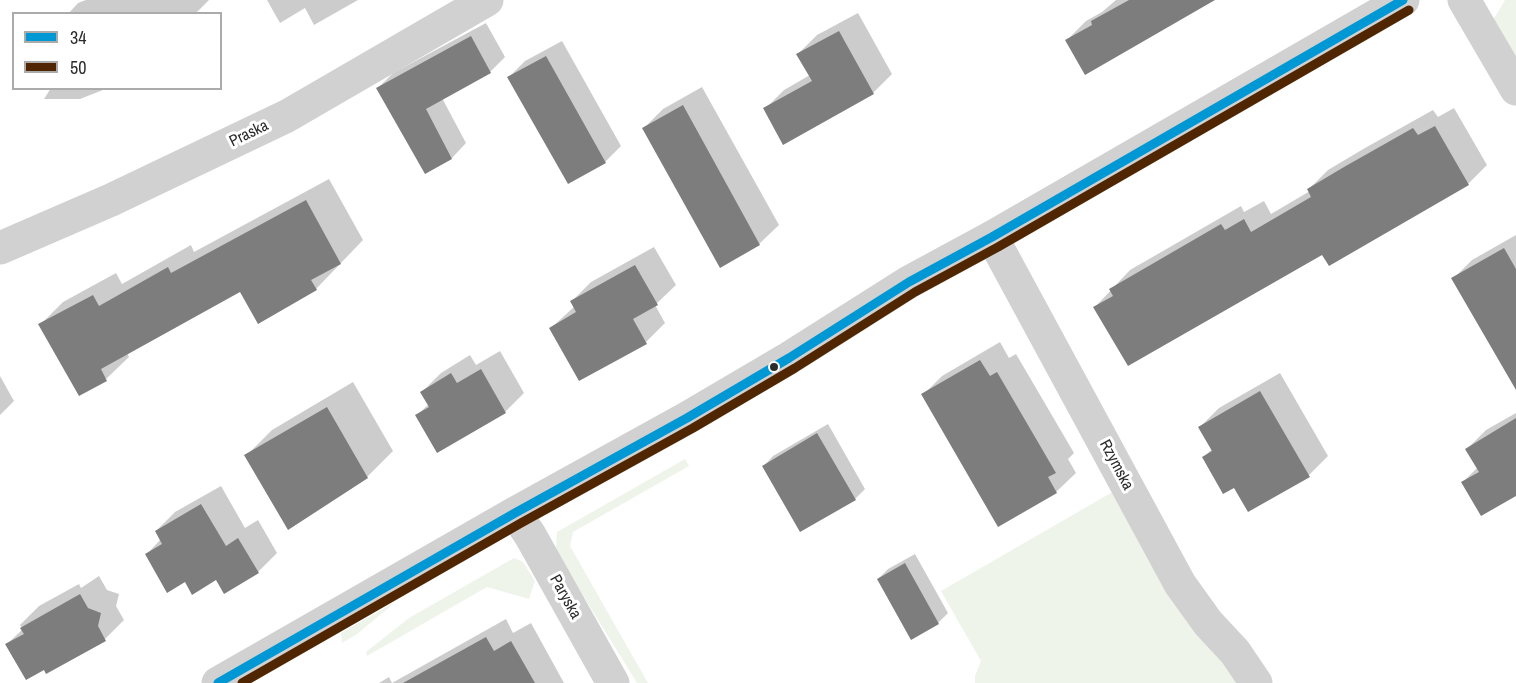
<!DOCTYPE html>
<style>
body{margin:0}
#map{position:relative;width:1516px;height:683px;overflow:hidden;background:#fff;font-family:"Archivo Narrow",sans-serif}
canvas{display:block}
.legend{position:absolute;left:12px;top:12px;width:210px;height:78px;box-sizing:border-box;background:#fff;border:2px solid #ababab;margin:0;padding:8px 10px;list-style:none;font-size:18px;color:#2c2c2c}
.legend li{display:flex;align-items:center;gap:12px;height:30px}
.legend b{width:30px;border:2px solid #ababab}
</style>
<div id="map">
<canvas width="1516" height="683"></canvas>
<ul class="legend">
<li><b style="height:8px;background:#0098d4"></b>34</li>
<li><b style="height:8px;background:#502600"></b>50</li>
</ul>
</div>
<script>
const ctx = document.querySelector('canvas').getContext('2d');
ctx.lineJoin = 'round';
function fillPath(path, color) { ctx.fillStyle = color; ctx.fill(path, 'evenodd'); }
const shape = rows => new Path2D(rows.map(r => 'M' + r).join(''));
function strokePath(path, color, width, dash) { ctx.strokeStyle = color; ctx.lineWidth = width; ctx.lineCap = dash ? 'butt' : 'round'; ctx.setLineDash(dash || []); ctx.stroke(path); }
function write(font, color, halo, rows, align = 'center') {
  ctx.font = font + ' "Archivo Narrow",sans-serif'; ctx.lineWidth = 6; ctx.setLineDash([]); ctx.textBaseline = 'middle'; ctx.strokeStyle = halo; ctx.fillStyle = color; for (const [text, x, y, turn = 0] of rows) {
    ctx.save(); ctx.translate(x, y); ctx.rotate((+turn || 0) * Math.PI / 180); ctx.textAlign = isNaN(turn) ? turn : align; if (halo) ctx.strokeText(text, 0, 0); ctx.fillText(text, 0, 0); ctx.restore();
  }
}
fillPath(shape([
 [1505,0,1516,0,1516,69,1490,25],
 [685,459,689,466,573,532,570,546,648,683,637,683,563,563,556,547,557,532],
 [1116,490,1243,683,975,683,975,676,981,661,941,591],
 [514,558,523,562,535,581,529,599,487,587,367,656,366,652,409,618],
 [397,601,357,634,342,643,341,633]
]), '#eef4ea');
fillPath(shape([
 [86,0,209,0,195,14,68,14,78,3],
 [267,0,358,0,314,25,305,8,280,23],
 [1116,0,1202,0,1067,40,1086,21,1102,12],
 [858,13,892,74,873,93,765,109,784,90,810,75,798,54,817,35],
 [486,23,505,57,490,72,442,98,466,143,452,158,425,172,378,88,393,73],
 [562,41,621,146,605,162,509,77,525,61],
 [702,87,779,225,759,244,721,266,644,128,663,109],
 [51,88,108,88,80,99,44,99],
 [1454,108,1487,165,1468,184,1323,253,1095,307,1130,270,1241,206,1244,212,1264,201,1271,214,1310,191,1309,189,1328,170,1365,148,1433,110,1438,117],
 [329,179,363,240,316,289,241,290,127,353,129,357,106,379,40,325,63,302,116,273,122,284,191,245,194,252],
 [1516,235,1516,387,1453,279,1472,260],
 [654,247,676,285,655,305,665,323,646,342,551,328,575,306,572,301,591,282],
 [1000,342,1009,358,1016,354,1074,453,1068,459,1076,473,1056,492,998,525,923,395,942,376],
 [500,351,524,393,505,412,438,451,417,415,429,404,422,392,441,373,470,355,476,365],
 [1280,373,1328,456,1309,475,1234,486,1204,457,1213,448,1200,427,1219,408],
 [0,376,14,401,0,415],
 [353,382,393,451,367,477,246,456,272,430],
 [1516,413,1516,494,1463,482,1478,467,1467,449,1486,430],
 [828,424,865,489,855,499,764,466,773,456],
 [221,486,245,528,258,520,277,553,258,572,185,580,147,554,161,539,156,531,175,512],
 [915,554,948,613,938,623,878,579,888,569],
 [99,576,107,590,119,594,116,606,124,620,105,639,45,668,7,644,23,629,20,625,39,606,79,584,81,588],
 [506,619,513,633,531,623,564,683,379,683,389,677,392,683]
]), '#0003');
fillPath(shape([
 [1129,0,1215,0,1085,75,1065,40,1092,25,1091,21],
 [839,31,874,94,783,145,763,108,812,81,796,54],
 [471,36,491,73,426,109,452,159,425,174,376,88],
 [546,56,606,163,568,184,507,77],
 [683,105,760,245,720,268,642,128],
 [1435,126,1469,185,1329,266,1322,255,1128,366,1093,307,1113,296,1109,289,1221,224,1225,230,1244,219,1251,232,1311,197,1307,189,1344,167,1413,128,1418,135],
 [306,200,341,264,311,280,317,290,258,324,240,292,101,369,107,381,79,396,38,324,93,295,99,306,168,267,171,273],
 [1504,248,1516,269,1516,390,1451,278],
 [635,265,658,305,633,319,647,344,579,381,549,328,576,312,570,301],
 [980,360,990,376,997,372,1056,473,1048,477,1057,493,998,527,921,394],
 [481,369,506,413,437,453,415,415,429,407,420,392,451,373,457,383],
 [1260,391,1310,477,1248,512,1234,488,1223,494,1202,457,1212,451,1198,427],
 [327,407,368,478,288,530,244,455],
 [1516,418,1516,496,1481,516,1461,482,1479,472,1465,449],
 [817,433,856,500,800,532,762,466],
 [201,504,226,546,238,538,259,573,224,594,216,580,192,595,185,582,167,593,145,554,162,544,155,531],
 [905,563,939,624,911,640,877,579],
 [80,594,88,608,101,613,98,626,106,641,46,674,44,670,26,680,5,644,24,634,20,628],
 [486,637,494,651,511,641,535,683,403,683]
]), '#7d7d7d');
strokePath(shape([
 [1464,0,1516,89],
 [992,237,1180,584,1208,623,1235,652,1256,683],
 [0,248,111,200,287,116,487,0],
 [515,513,530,535,613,683],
 [218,683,515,513,687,418,789,358,909,282,992,237,1403,0]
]), '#d1d1d1', 33);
strokePath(shape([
 [218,683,515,513,687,418,789,358,909,282,992,237,1403,0]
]), '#0098d4', 9);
strokePath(shape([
 [242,683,521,523,693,428,795,368,915,292,998,247,1409,10]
]), '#502600', 9);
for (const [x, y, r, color] of [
 [774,367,5,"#2c2c2c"]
]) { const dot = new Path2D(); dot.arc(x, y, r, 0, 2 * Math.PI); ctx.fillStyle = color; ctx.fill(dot); strokePath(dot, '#fff', 2); }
write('16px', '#2c2c2c', '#fff', [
 ["Praska",249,134,-26],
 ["Rzymska",1116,465,62],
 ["Paryska",565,597,61]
]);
</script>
